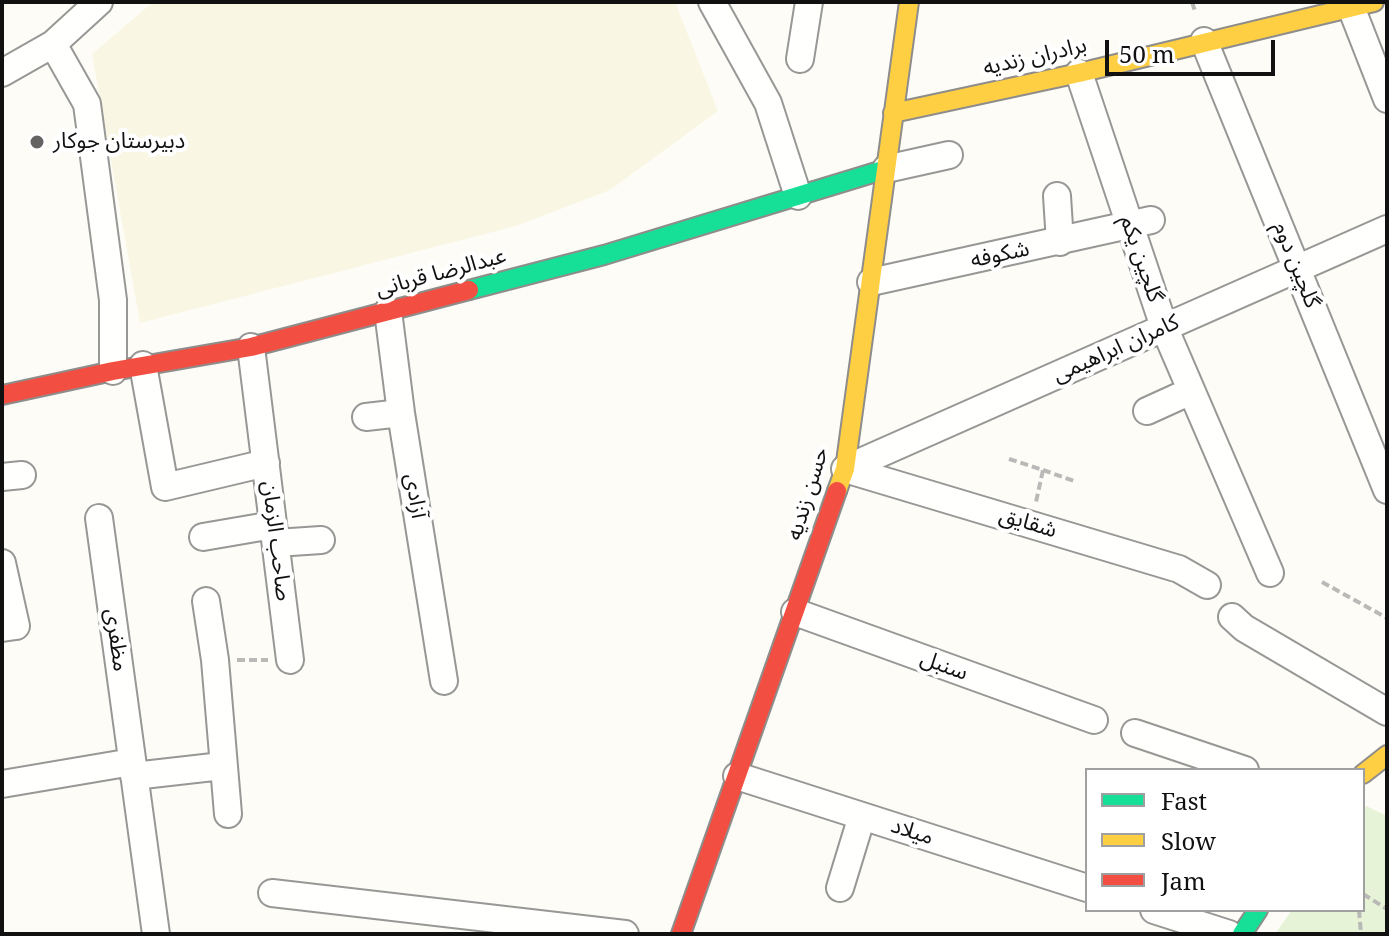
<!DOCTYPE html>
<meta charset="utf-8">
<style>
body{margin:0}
#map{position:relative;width:1389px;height:936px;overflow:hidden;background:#fdfcf7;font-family:"Noto Serif",serif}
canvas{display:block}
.frame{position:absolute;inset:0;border:4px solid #111;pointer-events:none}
.legend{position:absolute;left:1085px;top:768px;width:280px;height:144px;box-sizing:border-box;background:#fff;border:2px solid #a0a0a0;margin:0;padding:10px 14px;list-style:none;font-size:24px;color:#111}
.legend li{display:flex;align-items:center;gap:16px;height:40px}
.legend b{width:40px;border:2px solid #a0a0a0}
.scale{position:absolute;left:1105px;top:40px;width:170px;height:36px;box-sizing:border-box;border:4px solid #111;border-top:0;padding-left:10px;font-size:24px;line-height:28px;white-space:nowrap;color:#111;-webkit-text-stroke:6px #fff;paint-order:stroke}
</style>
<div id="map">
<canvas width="1389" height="936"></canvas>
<div class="frame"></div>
<ul class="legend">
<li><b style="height:10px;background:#16e098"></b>Fast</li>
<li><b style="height:10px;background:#ffcf43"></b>Slow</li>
<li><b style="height:10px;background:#f24e42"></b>Jam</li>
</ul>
<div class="scale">50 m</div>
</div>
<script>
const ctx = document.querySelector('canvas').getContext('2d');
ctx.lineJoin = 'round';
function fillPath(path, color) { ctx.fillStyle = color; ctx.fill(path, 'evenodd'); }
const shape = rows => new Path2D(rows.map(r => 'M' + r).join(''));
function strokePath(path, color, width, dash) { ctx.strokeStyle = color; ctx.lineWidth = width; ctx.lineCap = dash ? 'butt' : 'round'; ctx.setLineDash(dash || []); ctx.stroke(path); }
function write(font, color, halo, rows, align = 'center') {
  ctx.font = font + ' "Noto Serif","Noto Sans Arabic",serif'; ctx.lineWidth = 8; ctx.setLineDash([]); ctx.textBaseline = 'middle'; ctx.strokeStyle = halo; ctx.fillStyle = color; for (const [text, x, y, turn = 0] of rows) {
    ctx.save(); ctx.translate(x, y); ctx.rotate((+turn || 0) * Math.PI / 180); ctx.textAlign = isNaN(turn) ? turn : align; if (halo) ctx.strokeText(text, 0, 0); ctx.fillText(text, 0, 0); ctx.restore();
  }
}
fillPath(shape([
 [153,2,675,2,718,111,610,190,516,226,140,323,92,54]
]), '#f9f7e4');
fillPath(shape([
 [1366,806,1387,816,1387,934,1275,934,1292,910,1363,910,1363,810]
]), '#e7f3d7');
const street = shape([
 [712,2,768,103,798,196],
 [1349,2,1387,99],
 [1204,41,1387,490],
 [53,44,87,104,113,300,113,371],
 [800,59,809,2],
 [2,73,53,44,99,2],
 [1079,73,1164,327,1270,573],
 [886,169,949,155],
 [1057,196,1060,242],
 [871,282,1151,220],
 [388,311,401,413,444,681],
 [251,347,290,660],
 [143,365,165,487,266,463],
 [1147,411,1191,391],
 [366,417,401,413],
 [845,469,1387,229],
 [845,469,1179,569,1207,585],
 [2,477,22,475],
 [99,518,156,934],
 [203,537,273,525],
 [276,543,321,540],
 [2,563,16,626,2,628],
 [206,601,215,660,228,814],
 [795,612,1094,720],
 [1232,617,1244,628,1387,712],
 [1135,733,1245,770],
 [134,776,222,766],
 [737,776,1087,888],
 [2,784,132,762],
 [840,888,862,816],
 [272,893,625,934],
 [1154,910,1229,934]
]);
const fast = shape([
 [469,290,604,255,886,169],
 [1242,934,1258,910]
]);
const slow = shape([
 [893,113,1079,73,1374,2],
 [837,491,845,469,909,2],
 [1363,774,1387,755]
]);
const jam = shape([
 [2,395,113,371,251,347,469,290],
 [681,934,837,491]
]);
strokePath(street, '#979795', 30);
strokePath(fast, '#8e8d8b', 22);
strokePath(slow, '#8e8d8b', 22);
strokePath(jam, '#8e8d8b', 22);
strokePath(shape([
 [1192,2,1195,11],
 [1009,459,1043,470,1036,502],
 [1043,470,1074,481],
 [1322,582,1387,618],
 [237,660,268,660],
 [1363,894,1387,909],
 [1359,910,1361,934]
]), '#b9b9b8', 4, [8, 4]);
strokePath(street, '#fffffe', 26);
strokePath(fast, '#16e098', 18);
strokePath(slow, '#ffcf43', 18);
strokePath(jam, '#f24e42', 18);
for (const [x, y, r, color] of [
 [37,142,8,"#646362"]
]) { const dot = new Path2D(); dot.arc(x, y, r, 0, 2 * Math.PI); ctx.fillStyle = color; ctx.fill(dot); strokePath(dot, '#fff', 3); }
write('22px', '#111', '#fff', [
 ["برادران زندیه",1035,57,-13],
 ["شکوفه",1000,255,-12],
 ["گلچین یکم",1141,259,71],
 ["گلچین دوم",1296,265,68],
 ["عبدالرضا قربانی",441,273,-15],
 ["کامران ابراهیمی",1116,349,-24],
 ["حسن زندیه",808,494,-73],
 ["آزادی",415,496,81],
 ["شقایق",1028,523,17],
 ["صاحب الزمان",276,541,83],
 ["مظفری",116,640,82],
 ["سنبل",944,666,20],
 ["میلاد",912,832,18]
]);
write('22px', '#111', '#fff', [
 ["دبیرستان جوکار",53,142]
], 'left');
</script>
